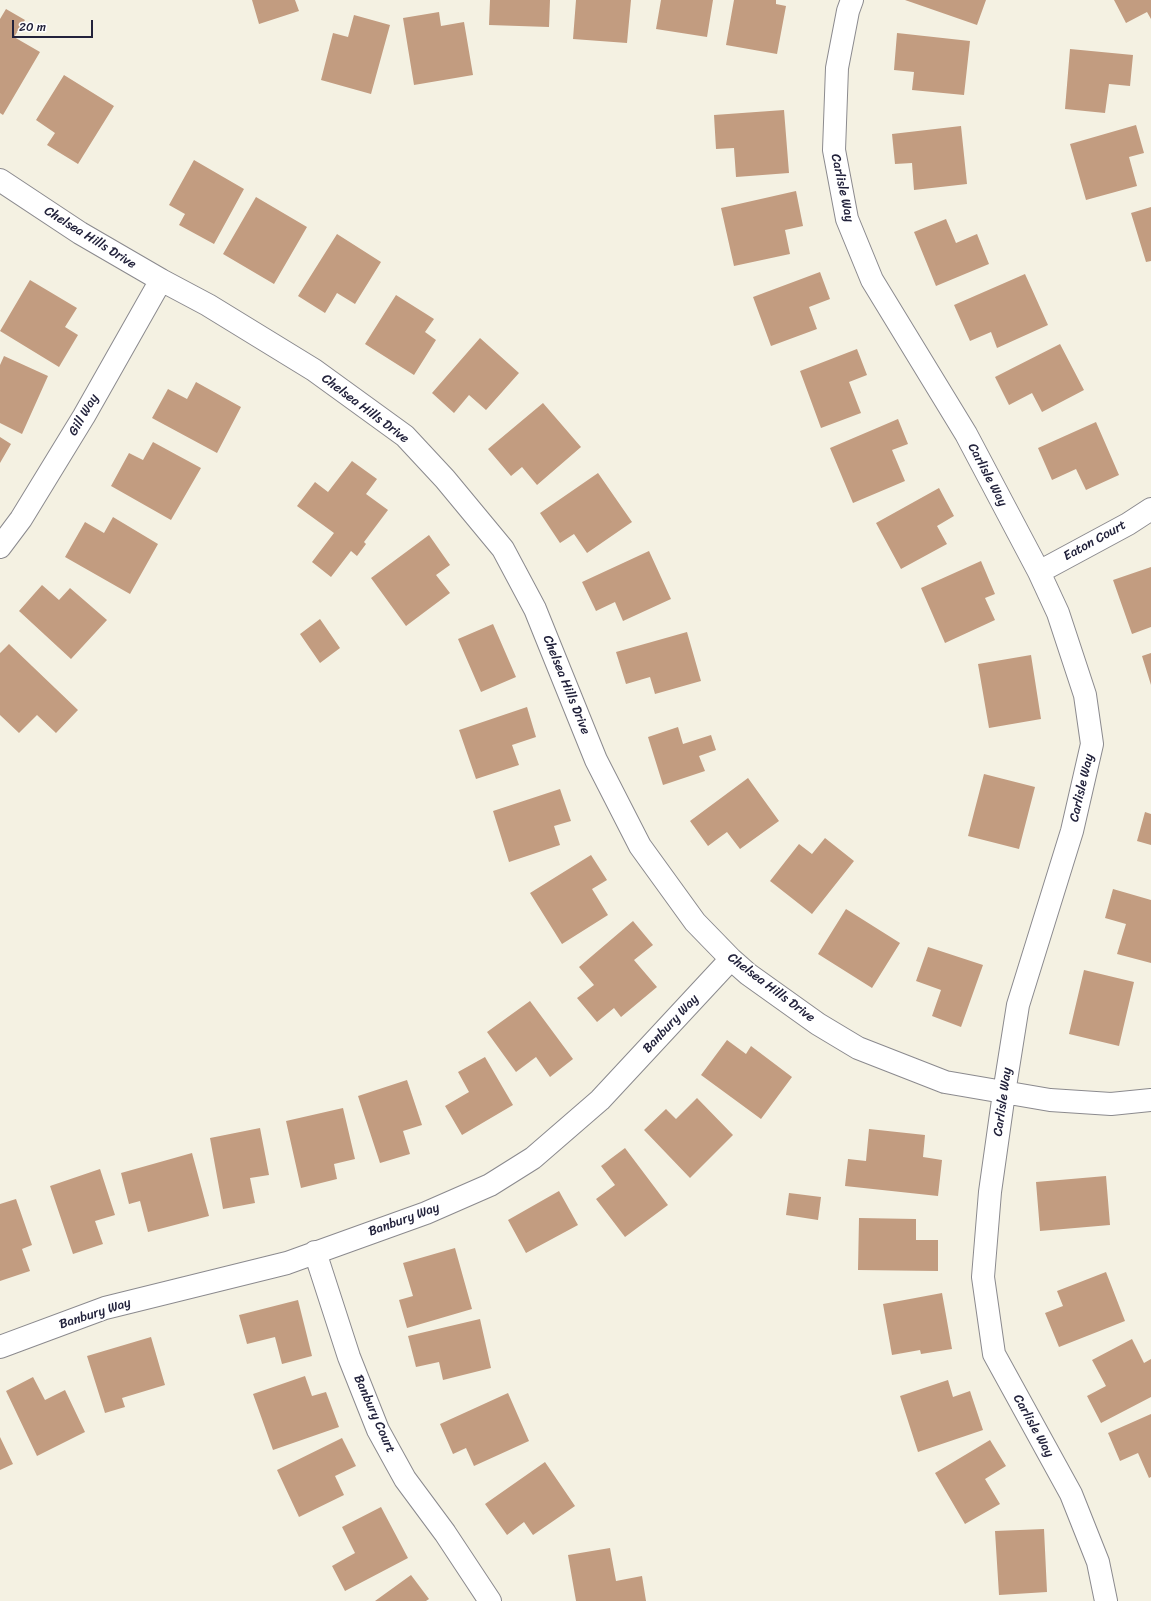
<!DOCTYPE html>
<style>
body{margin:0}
#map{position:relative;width:1151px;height:1601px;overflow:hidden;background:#f4f1e2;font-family:Sriracha,sans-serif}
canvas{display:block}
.scale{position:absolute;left:12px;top:20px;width:81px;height:18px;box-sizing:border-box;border:2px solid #22223b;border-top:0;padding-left:5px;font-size:12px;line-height:14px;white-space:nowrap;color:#22223b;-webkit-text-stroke:3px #fff;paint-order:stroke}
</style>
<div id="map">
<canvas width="1151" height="1601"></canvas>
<div class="scale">20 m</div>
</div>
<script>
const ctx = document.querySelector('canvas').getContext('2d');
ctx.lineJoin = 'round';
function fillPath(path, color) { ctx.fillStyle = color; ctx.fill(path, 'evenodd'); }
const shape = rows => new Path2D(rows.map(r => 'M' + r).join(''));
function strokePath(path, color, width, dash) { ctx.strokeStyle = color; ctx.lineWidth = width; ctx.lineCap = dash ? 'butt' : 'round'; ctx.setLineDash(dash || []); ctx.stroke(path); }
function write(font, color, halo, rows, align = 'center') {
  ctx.font = font + ' Sriracha,sans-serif'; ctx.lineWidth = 4; ctx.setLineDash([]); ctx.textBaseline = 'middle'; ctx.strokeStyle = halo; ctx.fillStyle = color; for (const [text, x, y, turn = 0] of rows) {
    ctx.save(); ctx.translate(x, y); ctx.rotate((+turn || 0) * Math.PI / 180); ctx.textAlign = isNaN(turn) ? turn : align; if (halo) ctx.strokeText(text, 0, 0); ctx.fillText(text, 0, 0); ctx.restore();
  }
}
fillPath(shape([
 [252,0,295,0,299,11,259,24],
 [490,0,550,0,549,27,489,25],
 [576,0,631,0,627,43,573,39],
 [661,0,713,0,707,37,656,29],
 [734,0,776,0,776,4,786,6,777,54,726,45],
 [905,0,986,0,977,25],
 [1114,0,1151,0,1151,19,1147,12,1126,23],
 [6,9,25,20,14,37,40,52,3,115,0,113,0,19],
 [439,12,441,26,464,22,473,75,414,85,403,18],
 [354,15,390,25,371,94,321,80,333,33,348,37],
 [897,33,970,41,964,95,912,90,914,72,894,70],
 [1070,49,1133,55,1130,86,1109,84,1105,113,1065,109],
 [64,75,114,106,78,164,47,145,55,133,36,120],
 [784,110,789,173,736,177,734,148,716,149,714,115],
 [1136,125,1144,153,1129,157,1137,186,1086,200,1070,144],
 [961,126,967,184,914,190,912,163,895,164,892,134],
 [194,160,244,189,214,244,179,225,185,214,169,205],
 [796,191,803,226,785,230,790,254,734,266,721,208],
 [256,197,307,227,274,284,223,254],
 [1151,207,1151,261,1146,262,1131,213],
 [946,219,956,243,977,234,989,264,936,286,914,232],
 [337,234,381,262,355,304,337,293,325,313,298,296],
 [820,272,830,299,809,307,817,329,771,346,753,297],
 [1025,274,1048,325,997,348,991,332,970,341,954,305],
 [30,280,77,308,65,327,78,335,59,367,0,331],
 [396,295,434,319,425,332,436,340,414,375,365,344],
 [480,338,519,373,486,410,469,395,454,413,432,393],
 [1060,344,1084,390,1042,412,1032,393,1009,405,995,377],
 [857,349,867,375,849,382,861,413,821,428,800,371],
 [4,356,48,376,22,434,0,423,0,365],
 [196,382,241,407,217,453,152,418,168,389,187,399],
 [543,403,581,447,537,485,522,467,511,476,488,449],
 [898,419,908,444,892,450,905,481,853,503,830,448],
 [1096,422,1119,475,1086,490,1076,469,1052,480,1038,448],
 [0,437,11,444,0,463],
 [153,442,201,468,171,520,111,486,129,453,143,460],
 [352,461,377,479,366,494,388,510,364,542,366,544,357,556,351,551,331,577,312,562,334,533,297,506,315,482,328,492],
 [598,473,632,522,587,553,574,534,560,543,540,513],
 [939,488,954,516,937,526,947,544,901,569,876,523],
 [113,517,158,544,130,594,65,557,85,522,104,533],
 [429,535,450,565,436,575,450,593,406,626,371,578],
 [649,551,671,599,623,621,615,602,596,611,582,582],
 [981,561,995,594,985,598,995,620,945,643,921,588],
 [1151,567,1151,627,1132,634,1113,580],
 [42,585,59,600,70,588,107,620,71,659,19,611],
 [320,619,340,648,320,663,300,634],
 [493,624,516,677,481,692,458,639],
 [687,632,701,681,655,694,650,677,626,684,616,652],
 [9,644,78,710,56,733,37,715,19,733,0,715,0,653],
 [1151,653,1151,685,1142,656],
 [1031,655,1041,719,989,728,978,664],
 [527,707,536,737,512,745,519,765,476,779,459,730],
 [678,727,683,744,711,735,716,750,699,756,705,771,663,785,648,737],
 [984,774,1035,787,1019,849,968,836],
 [748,778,779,821,740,849,727,832,708,846,690,821],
 [560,789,571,821,554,826,560,845,509,862,493,811],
 [1145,812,1151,814,1151,845,1137,841],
 [825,838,854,861,812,914,770,881,799,844,812,854],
 [591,855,607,880,592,889,608,915,562,944,530,893],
 [1113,889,1151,900,1151,963,1117,954,1126,924,1105,918],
 [846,909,900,943,872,988,818,954],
 [633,921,653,945,634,960,657,987,621,1017,614,1008,597,1022,577,998,594,985,579,967],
 [928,947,983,965,961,1027,932,1016,941,990,916,981],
 [1084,970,1134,982,1119,1046,1069,1034],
 [530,1001,573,1059,550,1077,536,1057,516,1072,487,1032],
 [727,1040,746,1054,751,1046,792,1077,761,1119,701,1075],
 [485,1057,513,1105,462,1135,445,1106,469,1092,458,1072],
 [407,1080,422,1125,403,1131,410,1154,380,1163,358,1096],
 [697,1098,733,1135,690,1178,644,1130,666,1109,676,1119],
 [343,1108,355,1159,334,1164,337,1179,301,1188,286,1121],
 [260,1128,269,1175,250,1178,255,1203,223,1209,210,1138],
 [869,1129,925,1135,923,1157,942,1160,938,1196,845,1186,848,1159,866,1161],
 [625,1148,668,1205,625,1237,596,1199,615,1185,601,1166],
 [192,1153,209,1216,148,1232,140,1201,129,1204,121,1173],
 [100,1169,115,1215,95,1221,103,1244,73,1254,50,1186],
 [1106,1176,1110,1225,1040,1231,1036,1182],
 [559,1191,578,1225,526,1253,508,1220],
 [789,1193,821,1197,818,1220,786,1215],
 [16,1199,32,1245,22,1249,30,1271,0,1281,0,1204],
 [859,1218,916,1219,916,1240,938,1240,938,1271,858,1270],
 [455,1248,472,1309,407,1328,399,1300,413,1296,403,1263],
 [1106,1272,1125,1321,1059,1347,1045,1313,1063,1306,1057,1291],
 [942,1293,952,1349,921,1354,920,1350,892,1355,883,1304],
 [298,1300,312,1356,282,1364,275,1337,247,1344,239,1315],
 [480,1319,491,1368,443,1380,439,1362,416,1367,408,1336],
 [151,1337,165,1385,122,1398,125,1407,105,1413,87,1356],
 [1132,1339,1144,1363,1151,1359,1151,1397,1101,1423,1087,1396,1106,1386,1092,1360],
 [305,1376,312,1396,326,1392,339,1427,273,1450,253,1394],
 [33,1377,45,1400,65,1390,85,1432,37,1456,6,1391],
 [948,1380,953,1397,970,1391,983,1430,918,1452,900,1396],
 [508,1393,529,1441,474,1466,466,1448,453,1454,440,1424],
 [1151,1414,1151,1477,1149,1478,1138,1453,1120,1461,1108,1433],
 [0,1437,13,1464,0,1470],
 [342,1438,356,1466,335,1476,344,1495,299,1517,277,1470],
 [990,1440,1006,1466,985,1479,1000,1504,965,1524,935,1473],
 [545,1462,575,1506,533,1535,524,1522,507,1535,485,1504],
 [381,1507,408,1558,345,1591,332,1566,355,1553,342,1527],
 [1044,1529,1047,1592,999,1595,995,1531],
 [610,1548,616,1581,642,1576,646,1601,576,1601,568,1555],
 [411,1575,429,1599,426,1601,375,1601]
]), '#c29c80');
const minor = shape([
 [852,0,848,11,837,68,834,150,847,219,872,280,966,434,1039,572,1058,613,1085,695,1092,744,1072,831,1018,1005,1004,1093,990,1192,983,1277,994,1354,1071,1494,1098,1562,1106,1601],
 [0,180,80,233,161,280,208,305,314,370,405,436,445,479,503,549,535,609,596,760,640,846,695,922,731,959,748,974,818,1024,858,1048,945,1082,1050,1100,1111,1104,1151,1100],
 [0,547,21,519,84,416,161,280],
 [1039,572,1128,524,1151,509],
 [315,1252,349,1357,378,1430,405,1479,445,1533,490,1601],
 [0,1347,105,1308,287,1263,426,1213,490,1185,533,1158,600,1100,731,959]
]);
strokePath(minor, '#8b8a8e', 24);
strokePath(minor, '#fff', 22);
write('13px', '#22223b', '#fff', [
 ["Carlisle Way",842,188,78],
 ["Chelsea Hills Drive",90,238,32],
 ["Chelsea Hills Drive",365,409,37],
 ["Gill Way",84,415,-60],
 ["Carlisle Way",987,475,62],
 ["Eaton Court",1095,541,-29],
 ["Chelsea Hills Drive",566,685,68],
 ["Carlisle Way",1082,788,-77],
 ["Chelsea Hills Drive",771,988,37],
 ["Banbury Way",671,1024,-47],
 ["Carlisle Way",1003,1102,-82],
 ["Banbury Way",404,1220,-20],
 ["Banbury Way",95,1314,-18],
 ["Banbury Court",374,1414,66],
 ["Carlisle Way",1033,1426,61]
]);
</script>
